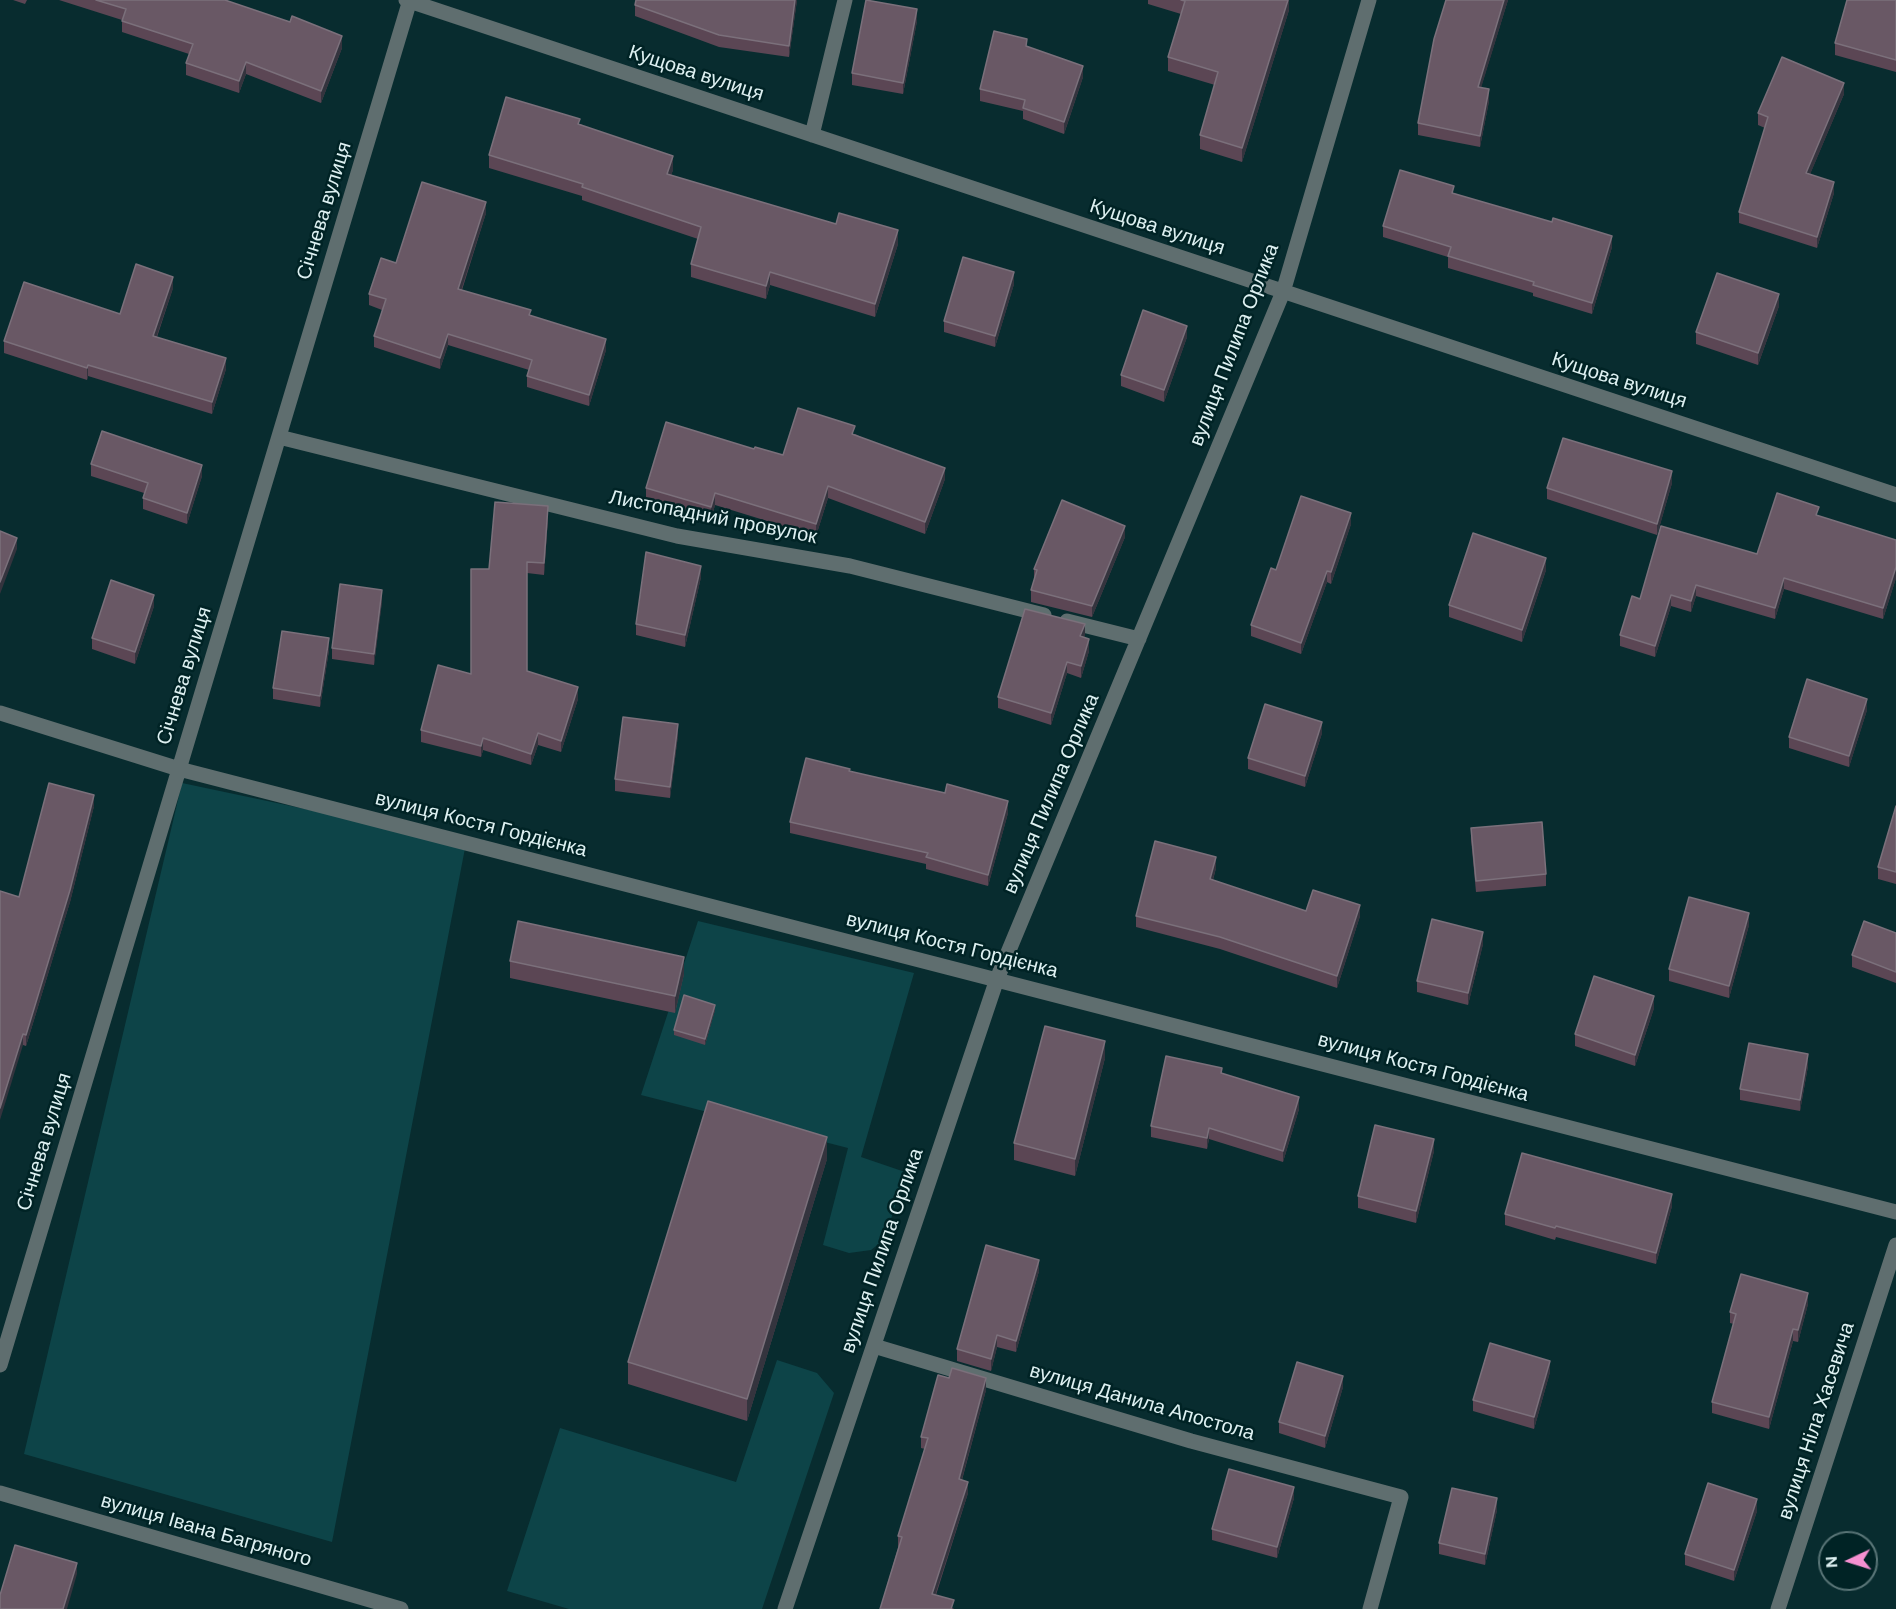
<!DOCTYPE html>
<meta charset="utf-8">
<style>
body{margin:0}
#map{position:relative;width:1896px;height:1609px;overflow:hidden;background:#082c2f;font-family:"DM Sans",sans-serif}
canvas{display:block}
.north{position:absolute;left:1818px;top:1531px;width:60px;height:60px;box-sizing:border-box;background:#002325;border:2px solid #597577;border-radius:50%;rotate:266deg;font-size:16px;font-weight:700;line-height:24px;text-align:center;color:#def1f2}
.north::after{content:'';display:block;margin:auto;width:21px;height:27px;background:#f590d1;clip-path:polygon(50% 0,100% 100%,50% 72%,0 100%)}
</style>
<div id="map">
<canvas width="1896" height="1609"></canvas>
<div class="north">N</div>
</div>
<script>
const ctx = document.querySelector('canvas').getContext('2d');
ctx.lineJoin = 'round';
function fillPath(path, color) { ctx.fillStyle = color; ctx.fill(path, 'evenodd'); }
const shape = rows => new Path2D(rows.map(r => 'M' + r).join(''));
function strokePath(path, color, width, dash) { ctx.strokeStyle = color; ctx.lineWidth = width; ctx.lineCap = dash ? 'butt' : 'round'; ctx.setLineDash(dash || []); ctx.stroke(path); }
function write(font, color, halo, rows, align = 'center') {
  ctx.font = font + ' "DM Sans",sans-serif'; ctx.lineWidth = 5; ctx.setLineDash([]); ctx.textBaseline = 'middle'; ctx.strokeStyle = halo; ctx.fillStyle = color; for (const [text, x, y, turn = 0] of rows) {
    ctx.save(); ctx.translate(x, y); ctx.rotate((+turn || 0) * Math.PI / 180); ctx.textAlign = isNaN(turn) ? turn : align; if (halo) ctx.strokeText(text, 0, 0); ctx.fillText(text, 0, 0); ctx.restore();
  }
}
fillPath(shape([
 [182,783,466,843,332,1542,24,1454],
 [698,921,914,973,861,1157,905,1172,885,1239,871,1250,849,1253,823,1245,848,1148,641,1095],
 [777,1360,817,1373,834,1393,762,1609,569,1609,507,1591,560,1428,736,1482]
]), '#0d4448');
strokePath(shape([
 [406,0,1896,495],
 [812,135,845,0],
 [279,437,677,536,850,566,1044,615],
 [1067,621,1139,639],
 [0,713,179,769,1896,1212],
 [874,1346,1191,1441,1401,1497,1370,1609],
 [0,1365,410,0],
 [0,1493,401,1609],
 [785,1609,997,979,1283,292,1369,0],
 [1778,1609,1896,1245]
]), '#5f6e6f', 15);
fillPath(shape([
 [13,0,27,0,25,4],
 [59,0,225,0,342,48,321,103,246,74,239,93,186,75,186,63,189,54,122,32,122,20],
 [797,0,789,57,719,47,635,16,635,5],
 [1148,0,1289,0,1289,10,1242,162,1200,149,1200,135,1215,85,1168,71,1168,57,1181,14,1148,4],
 [1446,0,1508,0,1481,87,1489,101,1480,147,1418,135,1418,123],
 [1896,0,1896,72,1835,55,1835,43],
 [917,21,903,94,852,85,852,73],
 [1027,46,1083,77,1064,134,1023,119,1023,111,980,101,980,89],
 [1844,94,1810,174,1834,193,1817,248,1739,223,1739,212,1765,128,1758,125,1758,113],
 [580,124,673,170,671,175,898,244,875,317,770,285,766,299,691,277,691,264,698,239,582,200,582,196,489,168,489,155],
 [1454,193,1612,247,1592,314,1533,296,1533,293,1448,268,1448,257,1383,237,1383,226],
 [486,213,462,290,531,316,606,350,589,406,527,387,527,376,529,370,448,345,440,369,374,347,374,336,382,310,369,305,369,294,396,263],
 [1014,284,995,347,944,332,944,321],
 [173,288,157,337,226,369,212,414,88,376,87,380,4,353,4,341,120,314],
 [1779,306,1758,365,1696,344,1696,332],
 [1187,337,1164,402,1121,386,1121,375],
 [855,434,945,479,925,534,828,498,816,536,715,505,711,519,646,500,646,488,754,449,783,455],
 [91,464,202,476,187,524,143,509,143,498,144,493,91,476],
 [1672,483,1657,535,1547,499,1547,488],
 [1819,516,1896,540,1896,578,1883,619,1784,589,1775,619,1696,596,1691,612,1671,606,1655,657,1620,646,1620,635,1640,599,1757,554],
 [548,518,544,575,527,573,527,671,578,699,561,752,538,745,531,765,483,750,481,757,421,742,421,730,471,674],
 [1351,524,1331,584,1327,582,1301,654,1251,636,1251,625,1276,570],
 [1125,537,1092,617,1031,602,1031,590,1034,580,1034,569],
 [1546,570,1522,642,1449,617,1449,605],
 [701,577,685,647,636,635,636,624],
 [382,601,374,665,332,659,332,648],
 [154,606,135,664,92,649,92,638],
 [1085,635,1084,637,1089,651,1081,678,1067,673,1051,725,998,708,998,697],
 [329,650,320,707,273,699,273,688],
 [1867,710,1849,767,1789,748,1789,737],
 [1322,733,1305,787,1248,769,1248,758],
 [678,735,670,798,615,791,615,779],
 [850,771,1008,813,988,886,926,869,926,864,790,833,790,822],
 [94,806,70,902,26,1046,23,1045,19,897],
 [1896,806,1896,884,1878,879,1878,867],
 [1471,828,1546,874,1546,886,1476,892,1471,839],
 [1216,868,1213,880,1306,911,1360,916,1337,988,1220,949,1136,927,1136,916],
 [1749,925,1729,998,1669,981,1669,969],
 [1896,933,1896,983,1852,967,1852,955],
 [1483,944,1468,1005,1417,992,1417,981],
 [510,961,684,974,675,1013,510,978],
 [1654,1008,1635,1066,1575,1046,1575,1034],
 [715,1010,705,1045,674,1035,674,1030],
 [1105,1058,1075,1176,1014,1160,1014,1143],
 [1808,1066,1800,1111,1740,1100,1740,1089],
 [1222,1073,1299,1109,1283,1162,1209,1139,1207,1149,1151,1137,1151,1126],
 [1434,1151,1416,1223,1358,1208,1358,1196],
 [827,1159,747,1421,628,1384,628,1362],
 [1672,1206,1656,1264,1556,1237,1555,1240,1505,1225,1505,1214],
 [1039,1271,1016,1352,997,1347,991,1371,957,1361,957,1349],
 [1808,1304,1798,1342,1793,1341,1769,1429,1712,1413,1712,1402,1734,1324,1730,1323,1730,1312],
 [1550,1372,1534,1429,1473,1411,1473,1400],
 [1343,1387,1325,1448,1279,1433,1279,1422],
 [986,1390,962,1480,968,1493,936,1595,954,1609,880,1609,898,1548,898,1536,925,1449,921,1448,921,1437],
 [1294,1498,1277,1558,1212,1540,1212,1529],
 [1497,1510,1485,1565,1439,1554,1439,1543],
 [1757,1511,1734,1581,1685,1565,1685,1554]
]), '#5b4654');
fillPath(shape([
 [795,0,797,0,789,57,789,46],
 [1288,0,1289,0,1289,10,1242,162,1242,148],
 [1504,0,1508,0,1478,98,1478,87],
 [917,9,917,21,903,94,903,83],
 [342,36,342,48,321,103,321,91],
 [246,62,246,74,239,93,239,81],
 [1083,66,1083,77,1064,134,1064,122],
 [1844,83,1844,94,1806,184,1806,173],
 [1489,89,1489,101,1480,147,1480,136],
 [673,156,673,170,667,187,667,174],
 [1834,182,1834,193,1817,248,1817,237],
 [486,202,486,213,458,300,458,289],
 [898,230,898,244,875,317,875,304],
 [1612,236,1612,247,1592,314,1592,303],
 [770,272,770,285,766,299,766,286],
 [1014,272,1014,284,995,347,995,336],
 [173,277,173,288,153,347,153,336],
 [1779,294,1779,306,1758,365,1758,353],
 [1187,326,1187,337,1164,402,1164,390],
 [448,334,448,345,440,369,440,358],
 [606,339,606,350,589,406,589,395],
 [226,358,226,369,212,414,212,402],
 [88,365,88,376,87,380,87,368],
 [202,465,202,476,187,524,187,513],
 [945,468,945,479,925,534,925,522],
 [1672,471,1672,483,1657,535,1657,524],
 [828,486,828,498,816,536,816,524],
 [715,493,715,505,711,519,711,507],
 [548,506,548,518,544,575,544,563],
 [1351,513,1351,524,1331,584,1331,572],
 [1125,526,1125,537,1092,617,1092,606],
 [17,538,17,549,0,594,0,582],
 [1546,558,1546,570,1522,642,1522,630],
 [701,566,701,577,685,647,685,635],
 [1896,567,1896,578,1883,619,1883,608],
 [1327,571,1327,582,1301,654,1301,643],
 [1784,578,1784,589,1775,619,1775,608],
 [1696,585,1696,596,1691,612,1691,601],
 [382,590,382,601,374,665,374,654],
 [154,595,154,606,135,664,135,652],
 [1671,595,1671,606,1655,657,1655,646],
 [1085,624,1085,635,1080,648,1080,636],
 [329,638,329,650,320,707,320,696],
 [1089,639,1089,651,1081,678,1081,666],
 [1067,662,1067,673,1051,725,1051,713],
 [578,687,578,699,561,752,561,741],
 [1867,699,1867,710,1849,767,1849,756],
 [1322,722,1322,733,1305,787,1305,776],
 [678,724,678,735,670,798,670,787],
 [538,733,538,745,531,765,531,754],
 [483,738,483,750,481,757,481,746],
 [94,795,94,806,70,902,26,1046,26,1035],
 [1008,801,1008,813,988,886,988,875],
 [1216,857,1216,868,1210,890,1210,879],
 [1360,905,1360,916,1337,988,1337,976],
 [1749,913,1749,925,1729,998,1729,986],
 [1483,932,1483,944,1468,1005,1468,993],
 [684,957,684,974,675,1013,675,996],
 [1654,996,1654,1008,1635,1066,1635,1055],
 [715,1005,715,1010,705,1045,705,1039],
 [23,1034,23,1045,0,1120,0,1108],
 [1105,1041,1105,1058,1075,1176,1075,1159],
 [1808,1054,1808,1066,1800,1111,1800,1100],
 [1299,1097,1299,1109,1283,1162,1283,1151],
 [1209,1128,1209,1139,1207,1149,1207,1138],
 [827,1137,827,1159,747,1421,747,1399],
 [1434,1139,1434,1151,1416,1223,1416,1211],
 [1672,1194,1672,1206,1656,1264,1656,1253],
 [1039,1260,1039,1271,1016,1352,1016,1341],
 [1808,1293,1808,1304,1798,1342,1798,1330],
 [1793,1329,1793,1341,1769,1429,1769,1417],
 [997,1335,997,1347,991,1371,991,1359],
 [1550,1361,1550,1372,1534,1429,1534,1417],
 [1343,1376,1343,1387,1325,1448,1325,1436],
 [986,1378,986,1390,959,1490,959,1479],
 [968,1482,968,1493,932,1605,932,1594],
 [1294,1487,1294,1498,1277,1558,1277,1547],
 [1497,1498,1497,1510,1485,1565,1485,1554],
 [1757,1499,1757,1511,1734,1581,1734,1570],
 [77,1563,77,1574,67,1609,63,1609]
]), '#34343e');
const building = shape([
 [96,0,225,0,290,22,292,16,342,36,321,91,246,62,239,81,186,63,193,44,122,21,126,9,96,0],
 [636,0,795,0,789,46,719,35,635,5,636,0],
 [866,0,917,9,903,83,852,73,866,0],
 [1181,0,1288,0,1242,148,1200,135,1218,72,1168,57,1185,1,1181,0],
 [1446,0,1504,0,1478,87,1489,89,1480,136,1418,123,1434,39,1446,0],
 [1847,0,1896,0,1896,60,1835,43,1847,0],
 [994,31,1027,39,1026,46,1083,66,1064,122,1023,108,1025,100,980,89,994,31],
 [1782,57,1844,83,1806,173,1834,182,1817,237,1739,212,1768,117,1758,113,1782,57],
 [506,97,580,119,578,124,673,156,667,174,836,224,839,213,898,230,875,304,770,272,766,286,691,264,701,227,582,187,583,184,489,155,506,97],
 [1400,170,1454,186,1452,193,1552,222,1553,218,1612,236,1592,303,1533,285,1534,282,1448,256,1451,247,1383,226,1400,170],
 [422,182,486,202,458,289,531,310,529,315,606,339,589,395,527,376,532,360,448,334,440,358,374,336,386,299,369,294,381,258,396,263,422,182],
 [963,257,1014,272,995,336,944,321,963,257],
 [136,264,173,277,153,336,226,358,212,402,88,365,87,368,4,341,24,282,120,314,136,264],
 [1717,273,1779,294,1758,353,1696,332,1717,273],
 [1143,310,1187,326,1164,390,1121,375,1143,310],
 [798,408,855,426,852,434,945,468,925,522,828,486,816,524,715,493,711,507,646,488,666,422,754,449,755,447,783,455,798,408],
 [102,431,202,465,187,513,143,498,148,483,91,464,102,431],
 [1563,438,1672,471,1657,524,1547,488,1563,438],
 [1777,493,1819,507,1816,515,1896,540,1896,567,1883,608,1784,578,1775,608,1696,585,1691,601,1671,595,1655,646,1620,635,1632,596,1640,599,1661,526,1757,554,1777,493],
 [1301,496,1351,513,1331,572,1327,571,1301,643,1251,625,1271,568,1276,570,1301,496],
 [1062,500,1125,526,1092,606,1031,590,1037,570,1034,569,1062,500],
 [495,502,548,506,544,563,527,562,527,671,578,687,561,741,538,733,531,754,483,738,481,746,421,730,438,665,471,674,471,569,489,569,495,502],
 [0,531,17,538,0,582,0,531],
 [1473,533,1546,558,1522,630,1449,605,1473,533],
 [646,552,701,566,685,635,636,624,646,552],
 [111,580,154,595,135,652,92,638,111,580],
 [340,584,382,590,374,654,332,648,340,584],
 [1025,609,1085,624,1080,636,1089,639,1081,666,1067,662,1051,713,998,697,1025,609],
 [282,631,329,638,320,696,273,688,282,631],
 [1807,679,1867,699,1849,756,1789,737,1807,679],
 [1265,704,1322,722,1305,776,1248,758,1265,704],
 [623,717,678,724,670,787,615,779,623,717],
 [806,758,850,769,849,771,945,793,947,784,1008,801,988,875,926,857,928,853,790,822,806,758],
 [49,783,94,795,70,890,26,1035,23,1034,0,1108,0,891,19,897,49,783],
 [1896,806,1896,872,1878,867,1896,806],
 [1542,822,1546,874,1476,881,1471,828,1542,822],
 [1155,841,1216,857,1210,879,1306,911,1313,890,1360,905,1337,976,1220,937,1136,916,1155,841],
 [1689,897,1749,913,1729,986,1669,969,1689,897],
 [1432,919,1483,932,1468,993,1417,981,1432,919],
 [518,921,684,957,675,996,510,961,518,921],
 [1864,921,1896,933,1896,972,1852,955,1864,921],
 [1594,976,1654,996,1635,1055,1575,1034,1594,976],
 [684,995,715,1005,705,1039,674,1030,684,995],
 [1045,1026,1105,1041,1075,1159,1014,1143,1045,1026],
 [1749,1043,1808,1054,1800,1100,1740,1089,1749,1043],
 [1166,1056,1222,1068,1221,1073,1299,1097,1283,1151,1209,1128,1207,1138,1151,1126,1166,1056],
 [708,1101,827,1137,747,1399,628,1362,708,1101],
 [1375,1125,1434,1139,1416,1211,1358,1196,1375,1125],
 [1522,1153,1672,1194,1656,1253,1556,1226,1555,1228,1505,1214,1522,1153],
 [986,1245,1039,1260,1016,1341,997,1335,991,1359,957,1349,986,1245],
 [1741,1274,1808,1293,1798,1330,1793,1329,1769,1417,1712,1402,1736,1314,1730,1312,1741,1274],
 [1490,1343,1550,1361,1534,1417,1473,1400,1490,1343],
 [1297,1362,1343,1376,1325,1436,1279,1422,1297,1362],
 [952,1368,986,1378,959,1479,968,1482,932,1594,954,1600,951,1609,880,1609,902,1537,898,1536,928,1438,921,1437,938,1375,949,1378,952,1368],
 [1229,1469,1294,1487,1277,1547,1212,1529,1229,1469],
 [1708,1483,1757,1499,1734,1570,1685,1554,1708,1483],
 [1452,1488,1497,1498,1485,1554,1439,1543,1452,1488],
 [15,1545,77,1563,63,1609,0,1609,0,1595,15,1545]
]);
fillPath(building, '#695865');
strokePath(building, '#7b707b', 1.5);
write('20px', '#def1f2', '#002325', [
 ["Кущова вулиця",696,74,18],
 ["Січнева вулиця",325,211,-73],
 ["Кущова вулиця",1157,228,18],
 ["вулиця Пилипа Орлика",1235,345,-69],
 ["Кущова вулиця",1619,381,18],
 ["Листопадний провулок",713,518,11],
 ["Січнева вулиця",185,676,-73],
 ["вулиця Пилипа Орлика",1052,794,-67],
 ["вулиця Костя Гордієнка",481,825,14],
 ["вулиця Костя Гордієнка",952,946,14],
 ["вулиця Костя Гордієнка",1423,1068,15],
 ["Січнева вулиця",45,1142,-73],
 ["вулиця Пилипа Орлика",883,1251,-71],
 ["вулиця Данила Апостола",1142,1403,16],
 ["вулиця Ніла Хасевича",1817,1421,-72],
 ["вулиця Івана Багряного",206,1531,16]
]);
</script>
